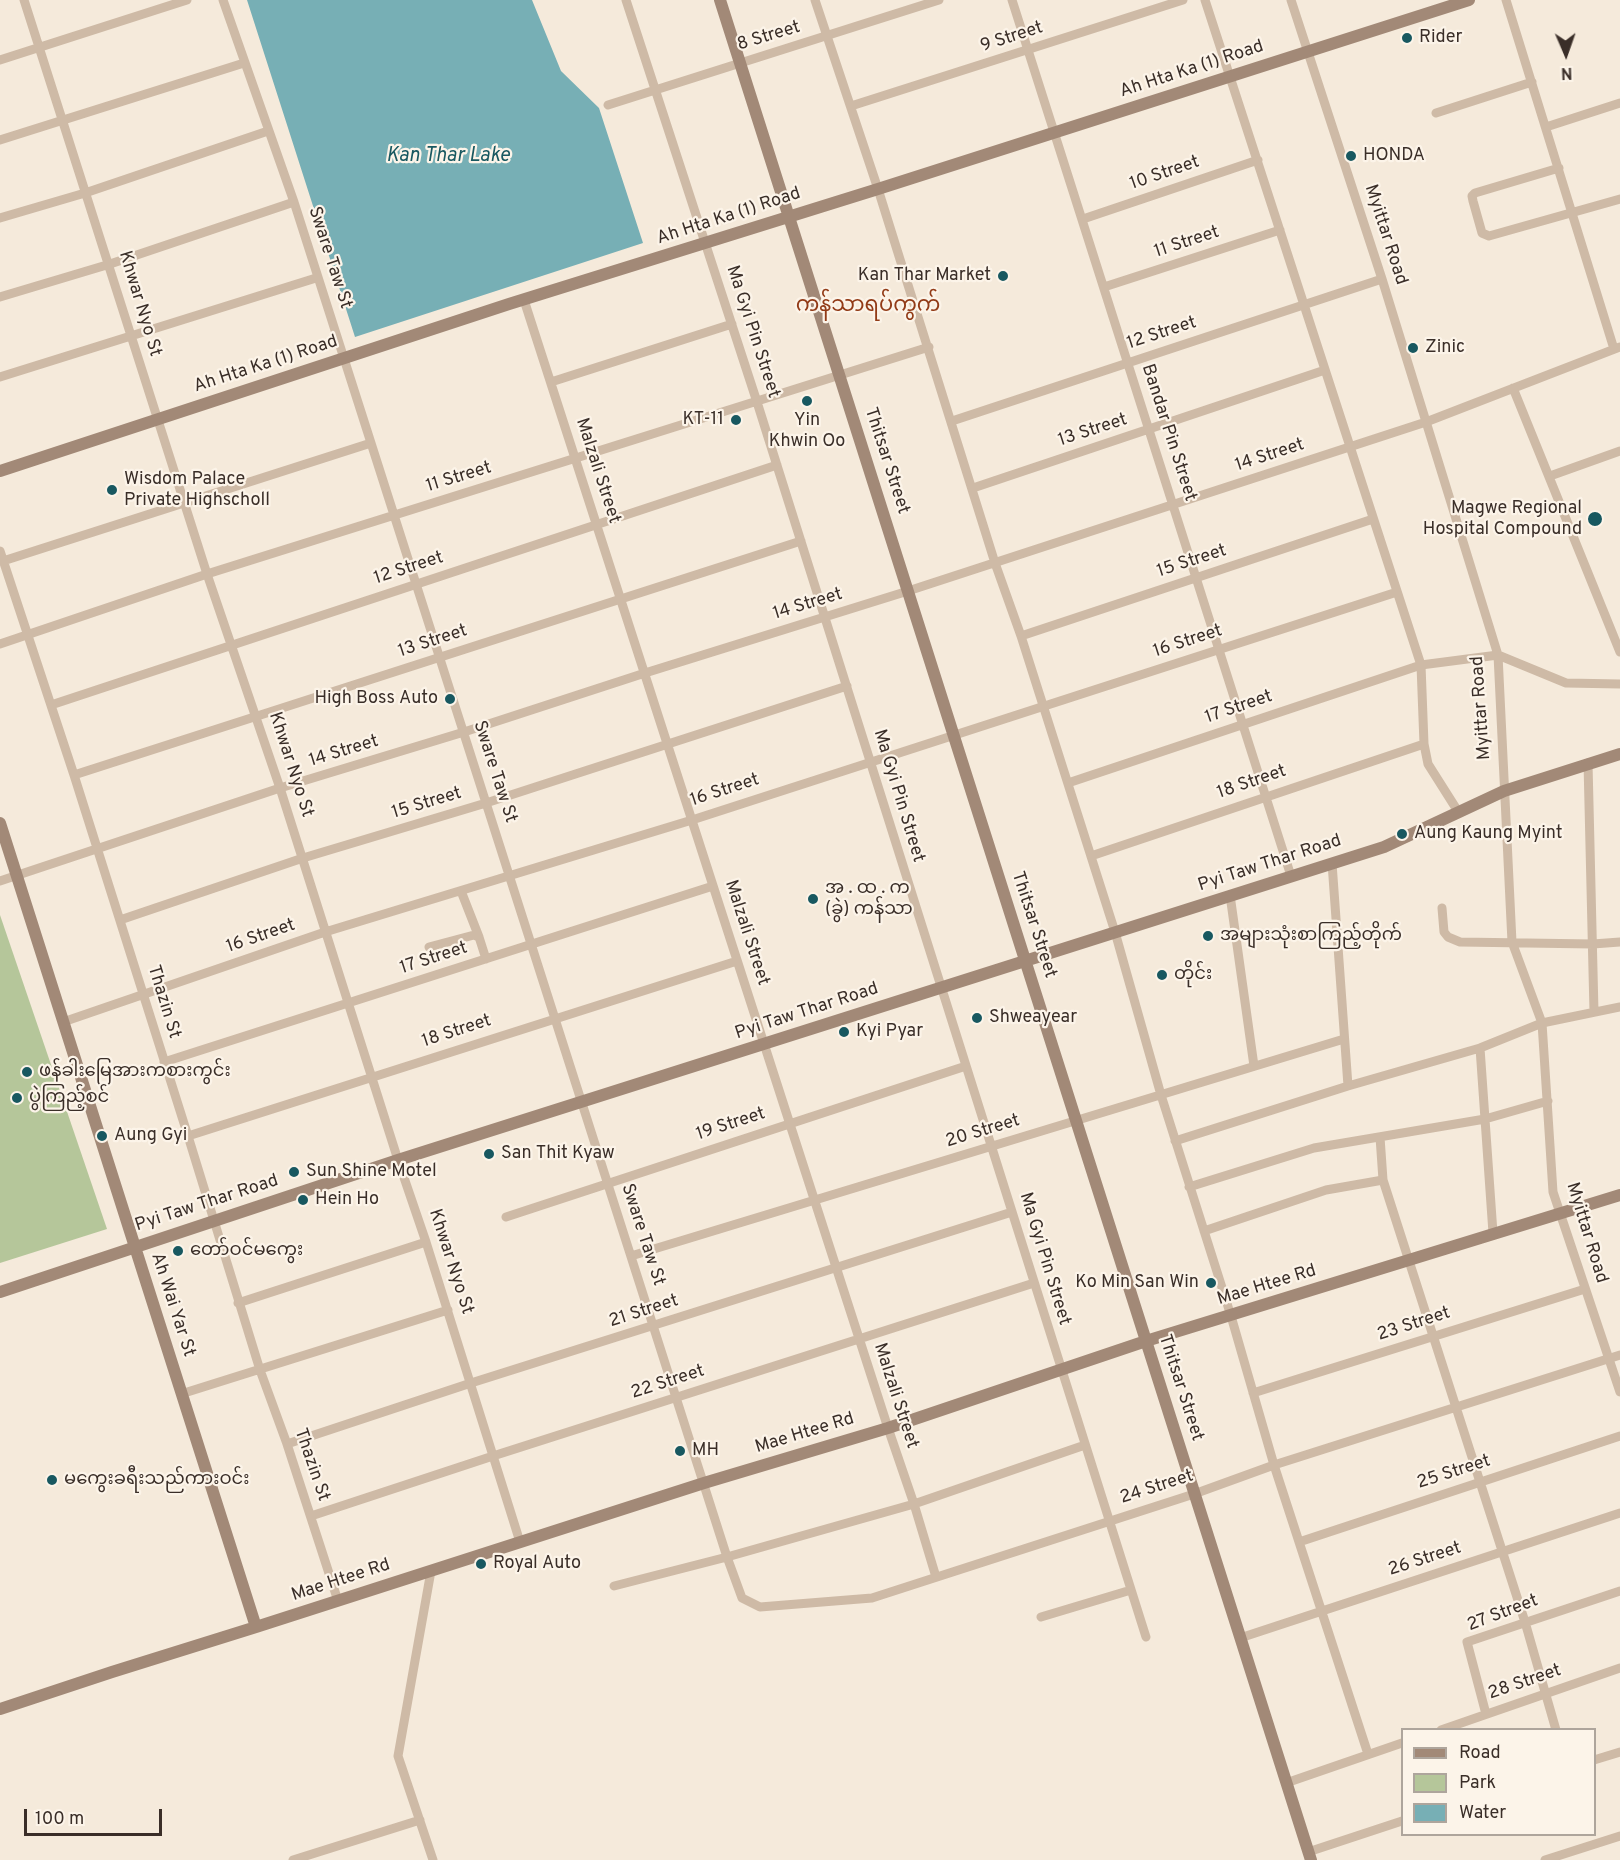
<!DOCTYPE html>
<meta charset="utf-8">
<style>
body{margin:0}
#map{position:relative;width:1620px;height:1860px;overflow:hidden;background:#f5eadb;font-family:Overpass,sans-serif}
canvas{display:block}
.legend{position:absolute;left:1401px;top:1728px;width:195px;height:108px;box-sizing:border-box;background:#fcf4e9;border:2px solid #aea59c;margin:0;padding:8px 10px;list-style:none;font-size:18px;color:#3a2e28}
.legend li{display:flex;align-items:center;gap:12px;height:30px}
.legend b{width:30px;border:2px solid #aea59c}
.north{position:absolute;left:1536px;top:24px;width:60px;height:60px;-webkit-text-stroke:4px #fcf4e9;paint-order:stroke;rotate:178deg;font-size:16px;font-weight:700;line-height:24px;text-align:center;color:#3a2e28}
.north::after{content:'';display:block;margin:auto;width:21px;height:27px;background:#3a2e28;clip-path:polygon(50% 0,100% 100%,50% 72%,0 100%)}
.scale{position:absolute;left:24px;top:1809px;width:138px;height:27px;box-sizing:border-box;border:3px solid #3a2e28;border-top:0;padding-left:8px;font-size:18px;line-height:21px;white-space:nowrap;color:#3a2e28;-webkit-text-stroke:4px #fcf4e9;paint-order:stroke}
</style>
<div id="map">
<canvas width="1620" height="1860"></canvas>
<ul class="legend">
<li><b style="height:8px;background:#a28977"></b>Road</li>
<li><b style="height:16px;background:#b5c69a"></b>Park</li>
<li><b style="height:16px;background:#77afb5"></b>Water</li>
</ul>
<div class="north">N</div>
<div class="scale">100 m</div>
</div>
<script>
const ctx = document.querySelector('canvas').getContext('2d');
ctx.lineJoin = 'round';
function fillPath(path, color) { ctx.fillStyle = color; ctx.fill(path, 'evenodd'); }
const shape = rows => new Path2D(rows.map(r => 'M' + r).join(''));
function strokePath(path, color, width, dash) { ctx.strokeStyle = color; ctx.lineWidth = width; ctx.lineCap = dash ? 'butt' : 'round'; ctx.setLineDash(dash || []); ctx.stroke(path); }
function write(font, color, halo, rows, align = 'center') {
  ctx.font = font + ' Overpass,"Noto Sans Myanmar",sans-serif'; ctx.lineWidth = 4.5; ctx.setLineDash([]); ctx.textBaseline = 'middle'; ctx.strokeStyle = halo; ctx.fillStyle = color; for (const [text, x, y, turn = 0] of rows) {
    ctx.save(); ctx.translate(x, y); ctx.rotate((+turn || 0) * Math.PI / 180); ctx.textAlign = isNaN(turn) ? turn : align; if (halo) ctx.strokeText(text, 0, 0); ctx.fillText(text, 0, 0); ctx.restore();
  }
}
fillPath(shape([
 [0,915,107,1229,0,1263]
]), '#b5c69a');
fillPath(shape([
 [247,0,532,0,561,71,599,108,643,243,355,337]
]), '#77afb5');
strokePath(shape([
 [24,0,207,574,280,788,398,1160,426,1242,520,1542],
 [223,0,294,202,727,1557,742,1598,760,1607,872,1598,1194,1494,1274,1465,1620,1355],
 [626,0,757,402,1146,1637],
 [815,0,878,189,995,563,1021,636,1115,932,1161,1095,1231,1316,1274,1465,1368,1754],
 [1012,0,1291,876],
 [1205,0,1421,665,1424,744,1428,764,1459,813],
 [1291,0,1382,279,1498,655,1512,942,1542,1023,1553,1192,1620,1392],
 [1506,0,1614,349],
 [0,60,187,0],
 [608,105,939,0],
 [851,106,1183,0],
 [1436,113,1532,82],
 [1546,127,1620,103],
 [0,140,244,63],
 [1559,168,1475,193,1472,196,1473,201,1482,233,1489,236,1620,199],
 [0,218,85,193,268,131],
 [1083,219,1258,160],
 [1104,287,1280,230],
 [0,297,110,264,294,202],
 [524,300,888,1428,914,1504,936,1577],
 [0,377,316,278],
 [551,382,732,324],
 [1513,388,1620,652],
 [952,421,1382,279],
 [1550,476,1620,451],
 [973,488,1325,370],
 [0,551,74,775,188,1136,260,1370,287,1444,338,1601],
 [3,561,371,443],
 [1021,636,1373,519],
 [0,644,207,574,929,347],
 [51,705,777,465],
 [1588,763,1594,1012],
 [74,775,801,541],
 [1068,783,1421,665,1498,655,1566,683,1620,684],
 [1091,856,1424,744],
 [1332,863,1348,1086],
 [0,881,280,788,464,732,645,673,908,591,1426,422,1620,347],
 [461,891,479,937],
 [1230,895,1254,1066],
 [1442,908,1444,932,1448,937,1460,942,1593,944,1620,942],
 [120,920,303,858,486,803,847,686],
 [429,947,474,935,479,937,486,959],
 [63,1022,325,932,692,820,1397,592],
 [1480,1048,1493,1233],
 [164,1062,713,886],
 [188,1136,737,961],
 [1380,1137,1383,1180,1525,1622,1556,1730],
 [1175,1141,1348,1086,1480,1048,1542,1023,1620,1007],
 [1189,1187,1314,1148,1485,1119,1548,1101],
 [506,1217,966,1066],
 [1204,1231,1326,1190,1383,1180],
 [631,1256,1344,1039],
 [238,1303,426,1242],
 [1253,1393,1585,1289],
 [181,1394,448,1310],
 [287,1444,471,1383,1012,1212],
 [311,1516,493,1456,1034,1283],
 [1299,1542,1620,1436],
 [431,1571,398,1756,433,1860],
 [614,1586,727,1557,914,1504,1085,1445],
 [1041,1617,1131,1590],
 [1240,1638,1620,1513],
 [1486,1714,1467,1642,1620,1591],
 [1441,1730,1620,1668],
 [1594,1760,1620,1752],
 [1286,1783,1402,1743],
 [1308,1852,1402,1821],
 [293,1860,420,1820],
 [1545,1860,1620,1836]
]), '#cebaa6', 9);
strokePath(shape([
 [720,0,1311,1860],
 [0,471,509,304,878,189,1469,0],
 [0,823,256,1627],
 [0,1292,398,1160,1384,847,1504,791,1620,754],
 [0,1709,112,1672,256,1627,704,1483,888,1428,1146,1341,1620,1195]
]), '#a28977', 12);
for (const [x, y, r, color] of [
 [1407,38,6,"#185860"],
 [1351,156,6,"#185860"],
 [1003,276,6,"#185860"],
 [1413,348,6,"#185860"],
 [807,401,6,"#185860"],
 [736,420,6,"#185860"],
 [112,490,6,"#185860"],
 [1595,519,8,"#185860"],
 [450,699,6,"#185860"],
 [1402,834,6,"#185860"],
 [813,899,6,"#185860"],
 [1208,936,6,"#185860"],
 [1162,975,6,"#185860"],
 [977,1018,6,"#185860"],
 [844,1032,6,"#185860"],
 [27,1072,6,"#185860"],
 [17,1098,6,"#185860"],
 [102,1136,6,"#185860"],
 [489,1154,6,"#185860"],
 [294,1172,6,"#185860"],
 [303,1200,6,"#185860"],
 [178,1251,6,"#185860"],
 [1211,1283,6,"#185860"],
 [680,1451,6,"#185860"],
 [52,1480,6,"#185860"],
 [481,1564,6,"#185860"]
]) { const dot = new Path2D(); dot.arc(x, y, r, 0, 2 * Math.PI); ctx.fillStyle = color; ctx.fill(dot); strokePath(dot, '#fcf4e9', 2); }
write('18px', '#3a2e28', '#fcf4e9', [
 ["8 Street",769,37,-17],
 ["9 Street",1012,38,-18],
 ["Ah Hta Ka (1) Road",1192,70,-18],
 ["10 Street",1165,174,-19],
 ["Ah Hta Ka (1) Road",729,217,-18],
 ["Myittar Road",1385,235,72],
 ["11 Street",1187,243,-18],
 ["Sware Taw St",329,258,72],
 ["Khwar Nyo St",139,304,73],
 ["Ma Gyi Pin Street",752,332,72],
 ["12 Street",1162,334,-18],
 ["Ah Hta Ka (1) Road",266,365,-18],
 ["13 Street",1093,431,-18],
 ["Bandar Pin Street",1168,433,72],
 ["14 Street",1270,456,-18],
 ["Thitsar Street",886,461,72],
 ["Malzali Street",597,471,72],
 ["11 Street",459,478,-17],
 ["15 Street",1192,562,-18],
 ["12 Street",409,569,-18],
 ["14 Street",808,605,-17],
 ["13 Street",433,642,-18],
 ["16 Street",1188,642,-18],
 ["17 Street",1239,708,-19],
 ["Myittar Road",1482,708,-94],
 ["14 Street",344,752,-17],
 ["Khwar Nyo St",290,765,72],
 ["Sware Taw St",494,772,72],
 ["18 Street",1252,783,-19],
 ["16 Street",725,791,-18],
 ["Ma Gyi Pin Street",898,796,73],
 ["15 Street",427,804,-17],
 ["Pyi Taw Thar Road",1270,864,-18],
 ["Thitsar Street",1033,925,72],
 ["Malzali Street",746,933,72],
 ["16 Street",261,937,-19],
 ["17 Street",434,959,-18],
 ["Thazin St",163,1002,73],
 ["Pyi Taw Thar Road",807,1012,-18],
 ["18 Street",457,1032,-18],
 ["19 Street",731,1125,-18],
 ["20 Street",983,1132,-17],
 ["Pyi Taw Thar Road",207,1204,-18],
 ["Myittar Road",1586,1233,73],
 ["Sware Taw St",642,1235,72],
 ["Ma Gyi Pin Street",1044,1259,73],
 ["Khwar Nyo St",450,1262,72],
 ["Mae Htee Rd",1267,1286,-17],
 ["Ah Wai Yar St",172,1305,72],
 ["21 Street",644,1312,-18],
 ["23 Street",1414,1325,-18],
 ["22 Street",668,1383,-18],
 ["Thitsar Street",1180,1388,72],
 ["Malzali Street",895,1396,72],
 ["Mae Htee Rd",805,1434,-17],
 ["Thazin St",311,1465,71],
 ["25 Street",1454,1473,-18],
 ["24 Street",1157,1488,-18],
 ["26 Street",1425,1560,-18],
 ["Mae Htee Rd",341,1581,-18],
 ["27 Street",1503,1614,-21],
 ["28 Street",1525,1683,-19]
]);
write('18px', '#3a2e28', '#fcf4e9', [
 ["Rider",1419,38],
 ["HONDA",1363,156],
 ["Kan Thar Market",991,276,"right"],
 ["Zinic",1425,348],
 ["KT-11",724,420,"right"],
 ["Yin",807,421,"center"],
 ["Khwin Oo",807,442,"center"],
 ["Wisdom Palace",124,480],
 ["Private Highscholl",124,501],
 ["Magwe Regional",1582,509,"right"],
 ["Hospital Compound",1582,530,"right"],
 ["High Boss Auto",438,699,"right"],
 ["Aung Kaung Myint",1414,834],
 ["အ . ထ . က",825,889],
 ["(ခွဲ) ကန်သာ",825,910],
 ["အများသုံးစာကြည့်တိုက်",1220,936],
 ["တိုင်း",1174,975],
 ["Shweayear",989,1018],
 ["Kyi Pyar",856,1032],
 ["ဖန်ခါးမြေအားကစားကွင်း",39,1072],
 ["ပွဲကြည့်စင်",29,1098],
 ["Aung Gyi",114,1136],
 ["San Thit Kyaw",501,1154],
 ["Sun Shine Motel",306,1172],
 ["Hein Ho",315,1200],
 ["တော်ဝင်မကွေး",190,1251],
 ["Ko Min San Win",1199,1283,"right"],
 ["MH",692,1451],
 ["မကွေးခရီးသည်ကားဝင်း",64,1480],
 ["Royal Auto",493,1564]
], 'left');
write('italic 20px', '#185860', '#fcf4e9', [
 ["Kan Thar Lake",448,157]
]);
write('21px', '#923b17', '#fcf4e9', [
 ["ကန်သာရပ်ကွက်",868,307]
]);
</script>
